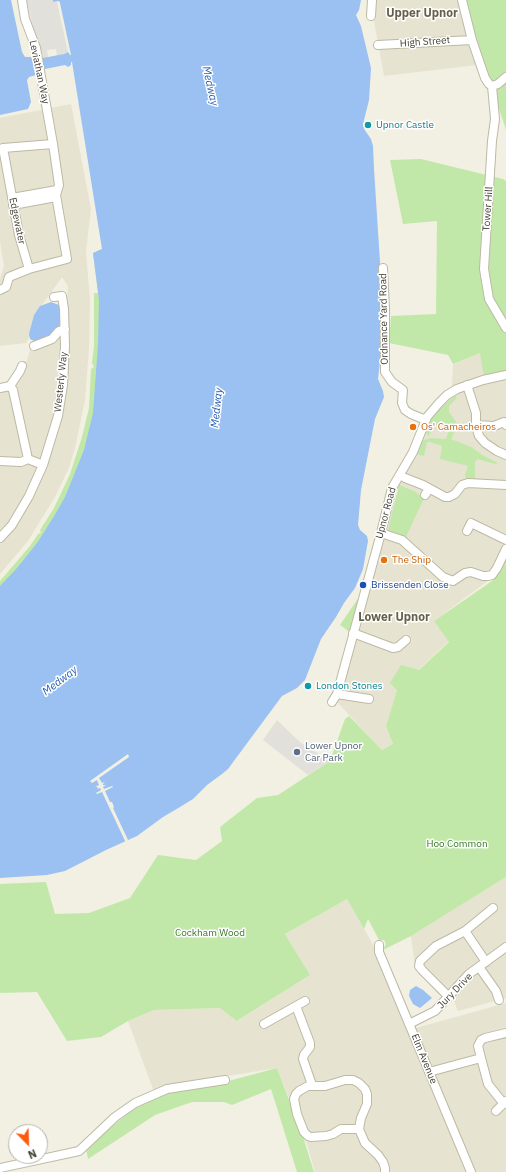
<!DOCTYPE html>
<style>
body{margin:0}
#map{position:relative;width:506px;height:1172px;overflow:hidden;background:#f2f0e2;font-family:"IBM Plex Sans",sans-serif}
canvas{display:block}
.north{position:absolute;left:8px;top:1124px;width:40px;height:40px;box-sizing:border-box;background:#fff;border:1px solid #b4b3ad;border-radius:50%;rotate:157deg;font-size:11px;font-weight:700;line-height:16px;text-align:center;color:#434033}
.north::after{content:'';display:block;margin:auto;width:14px;height:18px;background:#ff5a0c;clip-path:polygon(50% 0,100% 100%,50% 72%,0 100%)}
</style>
<div id="map">
<canvas width="506" height="1172"></canvas>
<div class="north">N</div>
</div>
<script>
const ctx = document.querySelector('canvas').getContext('2d');
ctx.lineJoin = 'round';
function fillPath(path, color) { ctx.fillStyle = color; ctx.fill(path, 'evenodd'); }
const shape = rows => new Path2D(rows.map(r => 'M' + r).join(''));
function strokePath(path, color, width, dash) { ctx.strokeStyle = color; ctx.lineWidth = width; ctx.lineCap = dash ? 'butt' : 'round'; ctx.setLineDash(dash || []); ctx.stroke(path); }
function write(font, color, halo, rows, align = 'center') {
  ctx.font = font + ' "IBM Plex Sans",sans-serif'; ctx.lineWidth = 3; ctx.setLineDash([]); ctx.textBaseline = 'middle'; ctx.strokeStyle = halo; ctx.fillStyle = color; for (const [text, x, y, turn = 0] of rows) {
    ctx.save(); ctx.translate(x, y); ctx.rotate((+turn || 0) * Math.PI / 180); ctx.textAlign = isNaN(turn) ? turn : align; if (halo) ctx.strokeText(text, 0, 0); ctx.fillText(text, 0, 0); ctx.restore();
  }
}
fillPath(shape([
 [375,0,457,0,477,65,384,76,373,16],
 [71,104,91,209,86,251,90,300,89,349,85,400,75,448,69,468,55,497,28,541,0,574,0,384,8,383,20,361,27,361,31,346,47,339,58,326,66,325,68,286,62,277,35,315,32,332,26,343,0,346,0,279,4,266,0,242,0,118],
 [480,353,506,378,506,554,493,577,434,621,449,641,397,690,386,726,393,744,382,750,338,703,381,545,400,484,429,423,452,387,453,364],
 [506,877,506,998,458,1011,454,1001,438,994,415,967,411,936],
 [347,899,371,941,410,1027,416,1028,506,1003,506,1172,315,1172,306,1140,277,1068,178,1084,154,1092,128,1021,154,1010,220,1008,238,1021,310,975,285,934]
]), '#e6e3d0');
fillPath(shape([
 [467,0,506,0,506,130,472,25],
 [421,159,503,179,506,181,506,371,484,377,480,353,453,364,448,355,389,343,391,316,436,314,437,221,403,224,390,160],
 [102,249,104,451,0,605,0,581,30,546,38,534,41,533,40,530,54,508,70,474,82,437,89,408,91,369,94,367,92,363,94,346,94,293,98,293,93,253],
 [455,396,457,398,449,406,449,412,456,422,457,427,451,439,471,447,484,456,498,463,495,464,477,459,475,462,475,481,467,482,465,475,468,466,440,459,442,446,430,442,427,442,424,456,417,454,422,441,430,438,446,439,450,428,441,420,428,436,426,432,434,414],
 [399,485,414,491,424,498,406,537,388,530],
 [506,559,506,877,411,936,383,950,386,944,384,940,379,940,368,919,364,929,347,899,285,934,310,975,237,1021,220,1008,154,1010,128,1021,101,1037,67,1041,37,992,0,993,0,884,46,882,55,914,89,913,130,898,158,855,196,860,222,841,220,827,257,798,278,795,330,761,345,719,349,716,382,750,393,744,386,726,397,690,390,683,401,665,419,670,449,642,434,621,492,581],
 [361,597,351,633,340,625,357,600],
 [277,1068,304,1140,314,1172,297,1172,271,1089,232,1105,224,1102,192,1102,155,1115,88,1159,86,1148,132,1110,166,1093,221,1083]
]), '#c1e8a9');
fillPath(shape([
 [27,0,53,0,53,2,57,2,68,52,57,56,56,49,47,50,48,58,43,58,32,24],
 [277,720,301,743,330,761,308,775,263,740]
]), '#e2e0db');
fillPath(shape([
 [0,0,11,0,22,52,25,57,33,57,34,63,41,61,43,58,64,54,68,52,70,55,71,55,60,3,59,1,53,2,53,0,361,0,359,10,356,15,361,26,371,68,369,100,363,124,364,129,371,139,373,146,374,169,383,309,382,344,378,379,383,391,384,397,375,419,361,490,358,525,360,530,367,536,368,541,363,569,355,588,344,603,336,617,321,639,305,680,297,688,282,696,228,769,222,774,207,785,193,799,180,807,163,817,137,836,106,850,65,871,47,875,0,878,0,586,17,568,37,543,53,518,65,497,84,450,93,413,98,344,99,300,93,253,102,249,72,62,71,62,71,65,68,67,65,65,45,69,43,68,35,69,36,75,29,77,27,80,31,102,28,109,0,115],
 [51,302,59,305,62,312,62,321,59,326,47,338,36,342,30,339,29,334,34,315,40,306],
 [416,986,423,990,432,998,420,1008,413,1004,409,996,410,990]
]), '#9bc0f2');
fillPath(shape([
 [128,754,129,757,99,778,102,783,105,782,103,784,103,785,106,785,103,787,104,789,112,786,113,787,105,791,110,802,112,802,114,807,113,808,128,840,126,843,102,792,97,794,96,793,101,790,100,788,97,789,98,787,95,787,99,785,97,780,92,783,90,781]
]), '#f2f0e2');
const minor = shape([
 [22,0,25,19,36,48,53,144],
 [462,0,472,40,485,78,489,84,492,86],
 [371,16,372,0],
 [378,45,472,40],
 [492,86,495,119,492,141,484,269,489,299,506,328],
 [492,86,498,84,506,77],
 [12,198,57,190],
 [13,205,56,197],
 [383,268,385,309,385,372,392,382,403,390,402,403,405,410,411,414,426,420],
 [0,290,6,287,9,277,29,269,67,259,56,195,59,185,53,144,3,148,19,235,29,269],
 [34,346,52,339,59,331,65,329],
 [22,366,20,371,10,386,13,390,28,459,43,465],
 [467,385,476,413,476,426,479,436,485,443,497,451,506,455],
 [0,388,10,386],
 [476,425,494,426,504,422,506,425],
 [0,461,21,462,28,459],
 [405,478,423,485,445,497,449,497,455,494,462,485,468,483,506,485],
 [425,495,429,489],
 [467,531,471,523,506,540],
 [381,533,402,540,443,577,453,581,465,573,471,572,483,576,488,576,492,575,497,568,506,549],
 [0,538,12,525,29,496,43,465,58,416,63,385,65,346,64,309,62,296,54,297],
 [353,633,393,648,398,647,406,640],
 [337,694,369,699],
 [332,702,337,694,381,533,392,488,413,452,427,417,439,403,447,395,457,389,483,380,506,375],
 [465,931,486,962],
 [379,945,379,952,471,1172],
 [479,967,496,991,499,1000],
 [449,997,422,970,419,966,420,961,436,946,465,931,493,908],
 [296,1006,305,1001],
 [264,1024,296,1006,310,1043,310,1047,304,1055,303,1059,312,1085],
 [409,1024,435,1011,469,974,506,947],
 [481,1058,488,1084,504,1104],
 [429,1072,481,1058,478,1046,481,1040,485,1038,506,1033],
 [345,1080,353,1080,359,1083,365,1089,367,1094,367,1104,361,1118,359,1129,341,1129,333,1134,326,1136,311,1137,308,1136,304,1132,297,1114,294,1099,296,1094,299,1091,308,1086,325,1086,345,1080],
 [496,1111,506,1101],
 [359,1129,365,1143,378,1155,383,1162,385,1168,385,1172],
 [0,1168,79,1151,115,1117,135,1103,167,1089,225,1080]
]);
strokePath(minor, '#bdb9a5', 10);
strokePath(minor, '#fff', 8);
for (const [x, y, r, color] of [
 [368,125,4,"#0f9aa8"],
 [413,427,4,"#e8710a"],
 [384,560,4,"#e8710a"],
 [363,585,4,"#1a4fb4"],
 [308,686,4,"#0f9aa8"],
 [297,752,4,"#5c6f8a"]
]) { const dot = new Path2D(); dot.arc(x, y, r, 0, 2 * Math.PI); ctx.fillStyle = color; ctx.fill(dot); strokePath(dot, '#fff', 1.5); }
write('10px', '#434033', '#fff', [
 ["High Street",425,42,-4],
 ["Leviathan Way",39,72,78],
 ["Tower Hill",488,209,-86],
 ["Edgewater",17,221,78],
 ["Ordnance Yard Road",384,319,-91],
 ["Westerly Way",61,382,-84],
 ["Upnor Road",386,513,-75],
 ["Jury Drive",455,991,-46],
 ["Elm Avenue",424,1059,68]
]);
write('10px', '#0d838f', '#fff', [
 ["Upnor Castle",376,125],
 ["London Stones",316,686]
], 'left');
write('10px', '#c56008', '#fff', [
 ["Os' Camacheiros",421,427],
 ["The Ship",392,560]
], 'left');
write('10px', '#164399', '#fff', [
 ["Brissenden Close",371,585]
], 'left');
write('10px', '#4e5e75', '#fff', [
 ["Lower Upnor",305,746],
 ["Car Park",305,758]
], 'left');
write('10px', '#367625', '#fff', [
 ["Hoo Common",457,844],
 ["Cockham Wood",210,933]
]);
write('italic 11px', '#2961b2', '#fff', [
 ["Medway",210,86,77],
 ["Medway",217,408,-84],
 ["Medway",60,681,-37]
]);
write('bold 12px', '#66604a', '#fff', [
 ["Upper Upnor",422,14],
 ["Lower Upnor",394,618]
]);
</script>
